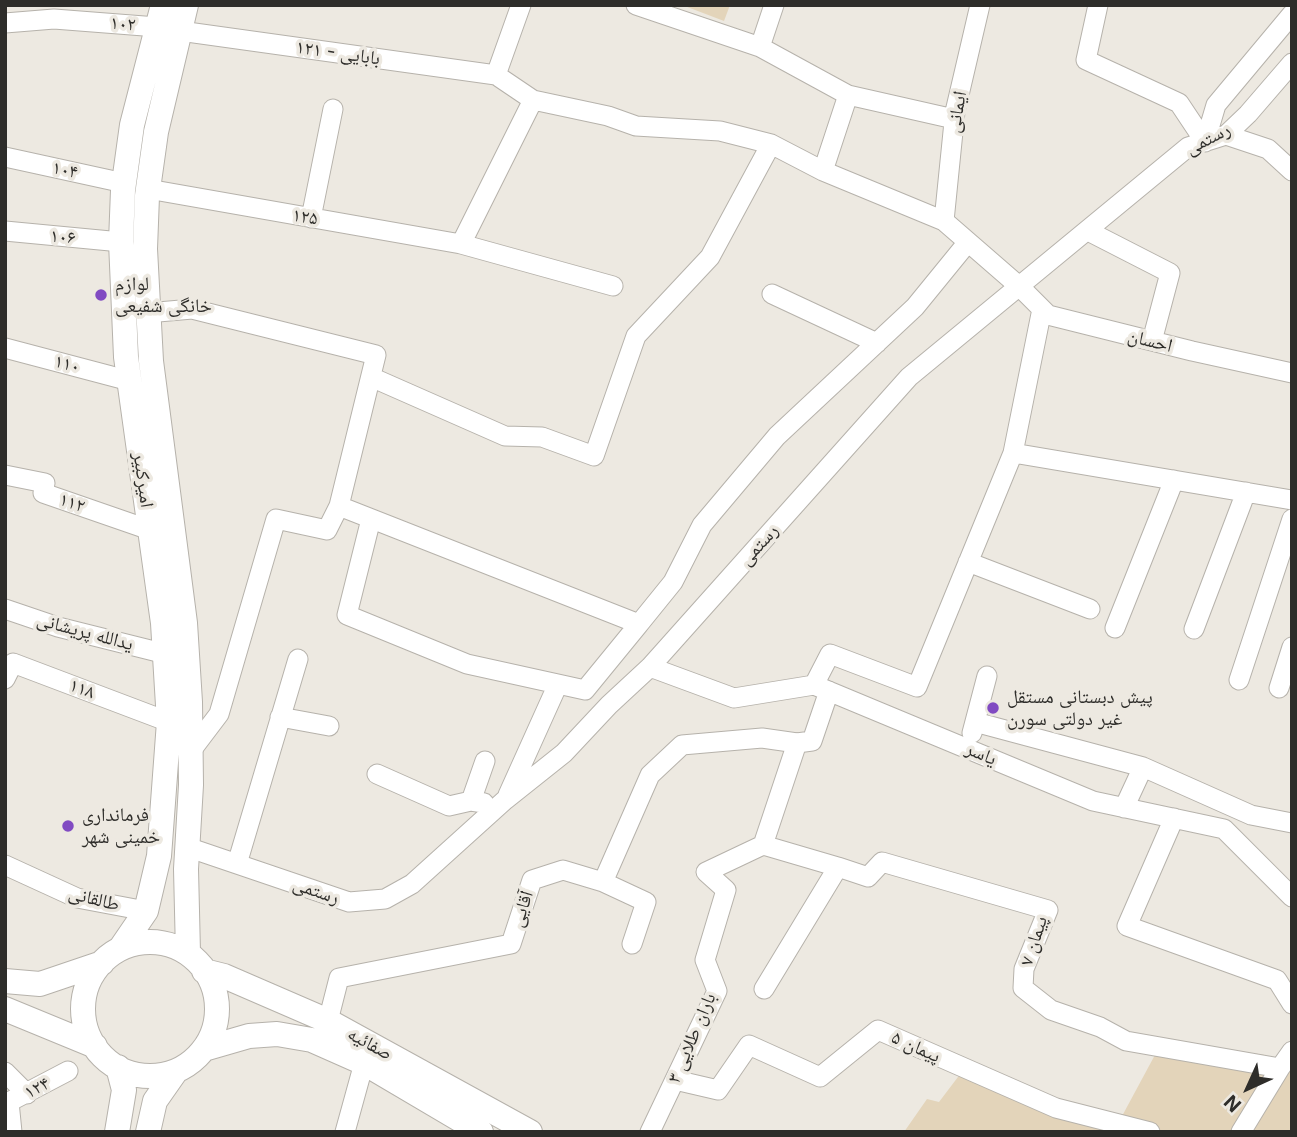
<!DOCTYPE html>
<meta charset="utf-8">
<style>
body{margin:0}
#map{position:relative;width:1297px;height:1137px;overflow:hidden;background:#ede9e1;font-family:Inter,sans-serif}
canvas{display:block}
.frame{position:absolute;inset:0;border:7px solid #2e2d2a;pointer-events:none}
.north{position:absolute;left:1213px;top:1053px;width:70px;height:70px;-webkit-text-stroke:5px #ede9e1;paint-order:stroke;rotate:225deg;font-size:19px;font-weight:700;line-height:28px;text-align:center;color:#2e2d2a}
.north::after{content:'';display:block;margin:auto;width:24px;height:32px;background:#2e2d2a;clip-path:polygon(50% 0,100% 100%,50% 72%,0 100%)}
</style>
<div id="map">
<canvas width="1297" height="1137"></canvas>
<div class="frame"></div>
<div class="north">N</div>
</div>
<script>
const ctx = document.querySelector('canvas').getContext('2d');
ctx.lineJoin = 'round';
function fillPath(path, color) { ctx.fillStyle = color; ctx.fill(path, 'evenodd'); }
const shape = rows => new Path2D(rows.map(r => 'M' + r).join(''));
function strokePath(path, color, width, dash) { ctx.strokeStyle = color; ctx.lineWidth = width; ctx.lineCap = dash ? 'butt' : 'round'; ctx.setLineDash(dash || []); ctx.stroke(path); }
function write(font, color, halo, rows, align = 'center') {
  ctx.font = font + ' Inter,"Noto Naskh Arabic",sans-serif'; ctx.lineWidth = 7; ctx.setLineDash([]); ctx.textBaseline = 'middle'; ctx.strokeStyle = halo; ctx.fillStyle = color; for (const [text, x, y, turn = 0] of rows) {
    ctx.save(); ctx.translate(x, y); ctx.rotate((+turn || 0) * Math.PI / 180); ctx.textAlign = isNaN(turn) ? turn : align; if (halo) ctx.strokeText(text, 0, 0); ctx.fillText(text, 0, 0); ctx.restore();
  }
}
fillPath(shape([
 [682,5,730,5,724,21],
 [1163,1040,1265,1055,1292,1068,1292,1132,904,1132,927,1099,939,1102,961,1073,1121,1118]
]), '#e3d4ba');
const minor = shape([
 [521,5,496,75,533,100,608,116,636,126,720,131,771,144,823,171,944,221,1020,287,1048,315,1192,351,1292,373],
 [636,5,760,47,774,5],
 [1098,5,1086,60,1179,103,1205,142],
 [5,23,54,19,157,27],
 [180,31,496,75],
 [760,47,848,95,954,119],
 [1226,135,1268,149,1292,171],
 [1205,142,1216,105,1292,14],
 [5,157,124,183],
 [823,171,848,95],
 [148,189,461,244,533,100],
 [311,218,333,109],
 [944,221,955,112,980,5],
 [5,231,121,242],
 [1088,231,1170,273,1152,341],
 [461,244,613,286],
 [772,294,877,343],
 [1042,309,1013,453,1292,500],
 [147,313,192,309,376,355,339,506,639,624,673,582,702,525,777,436,915,307,968,242],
 [5,348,130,381],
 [371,377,505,436,542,437,594,456,636,336,710,257,771,144],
 [5,475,45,483,43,493,150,530],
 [371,519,347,615,467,664,585,690,639,624],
 [968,562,1090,609],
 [5,609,58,627,166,654],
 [1115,628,1174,480],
 [1194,629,1246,492],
 [650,667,734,698,814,685,1093,801,1224,829,1292,897],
 [5,679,13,663,169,722],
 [1239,680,1292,519],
 [814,685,830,654,917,687,1013,453],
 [1279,688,1292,647],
 [280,717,329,726],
 [975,722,1143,767],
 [972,733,987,676],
 [191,751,219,714,276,519,327,530,339,506],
 [377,774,449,806,471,801],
 [508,795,558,684],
 [484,803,471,801,485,761],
 [1124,808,1143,767,1251,815,1292,823],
 [1174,818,1127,926,1277,980,1292,1004],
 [763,845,838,867],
 [187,847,349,902,385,899,412,884,505,800,564,753,609,705,650,667,909,377,1188,147,1226,135,1248,114,1292,63],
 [237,864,298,659],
 [5,865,77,898,146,911],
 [603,882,646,902,632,944],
 [764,989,838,867,868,877,882,862,1048,910,1024,969,1023,988,1051,1010,1100,1027,1126,1041,1280,1068,1241,1132],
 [328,1021,339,978,511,944,532,880,563,870,603,882,650,775,682,745,762,738,797,743,812,741,829,691],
 [1280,1068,1292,1051],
 [5,1072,27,1094],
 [675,1080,718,1090,749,1045,820,1077,878,1030,1056,1108,1150,1132],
 [9,1102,12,1132],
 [5,1104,68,1071],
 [345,1132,364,1063],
 [650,1132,717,991,705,960,726,890,706,872,763,845,797,743]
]);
const major = shape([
 [186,5,156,132,147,196,145,249,151,361,185,623,190,702,191,785,186,869,188,953],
 '83 1009a67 67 0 1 1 134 0a67 67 0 1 1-134 0Z',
 [120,949,146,911,159,856,169,722,163,623,126,357,121,242,123,190,132,125,163,5],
 [204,971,224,976,328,1021,530,1132],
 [5,981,40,984,102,963],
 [5,1009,95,1046],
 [204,1049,249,1036,277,1034,312,1040,364,1063,481,1132],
 [117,1132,124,1090,118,1067],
 [148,1132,155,1101,176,1071]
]);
strokePath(minor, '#b6b2ab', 21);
strokePath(major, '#b6b2ab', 26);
strokePath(minor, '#fff', 19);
strokePath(major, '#fff', 24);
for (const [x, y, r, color] of [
 [101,295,7,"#814bc2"],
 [993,708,7,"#814bc2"],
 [68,826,7,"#814bc2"]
]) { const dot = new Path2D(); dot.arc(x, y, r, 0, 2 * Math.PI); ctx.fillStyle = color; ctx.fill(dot); strokePath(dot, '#ede9e1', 2.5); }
write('19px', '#2e2d2a', '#ede9e1', [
 ["۱۰۲",123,24,4],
 ["بابایی - ۱۲۱",338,53,8],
 ["ایمانی",957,112,-80],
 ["رستمی",1208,139,-27],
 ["۱۰۴",65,170,12],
 ["۱۲۵",305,217,10],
 ["۱۰۶",63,237,4],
 ["احسان",1150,341,14],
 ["۱۱۰",67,364,15],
 ["امیرکبیر",143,480,82],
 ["۱۱۲",72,503,19],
 ["رستمی",759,545,-48],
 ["یدالله پریشانی",85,632,15],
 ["۱۱۸",82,689,21],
 ["یاسر",981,754,23],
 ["رستمی",316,891,19],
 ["طالقانی",94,899,14],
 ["آقایی",522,909,-72],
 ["پیمان ۷",1034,941,-72],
 ["باران طلایی ۳",692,1038,-67],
 ["صفائیه",370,1044,29],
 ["پیمان ۵",916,1047,24],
 ["۱۲۴",37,1088,-28]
]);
write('19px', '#2e2d2a', '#ede9e1', [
 ["لوازم",115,284],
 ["خانگی شفیعی",115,306],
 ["پیش دبستانی مستقل",1007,697],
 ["غیر دولتی سورن",1007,719],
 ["فرمانداری",82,815],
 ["خمینی شهر",82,837]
], 'left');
</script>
